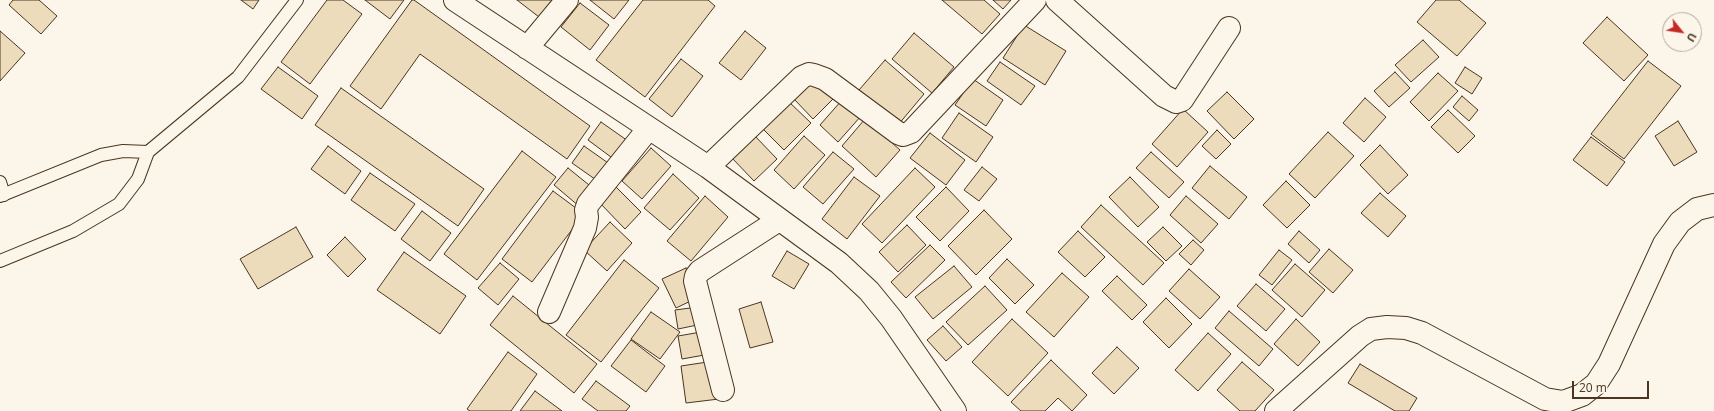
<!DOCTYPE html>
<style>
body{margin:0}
#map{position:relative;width:1714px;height:411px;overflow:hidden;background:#fbf6e9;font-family:"Open Sans",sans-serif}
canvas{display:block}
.north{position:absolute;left:1662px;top:12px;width:40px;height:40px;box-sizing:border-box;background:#fbf6e9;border:1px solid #b4a999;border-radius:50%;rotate:120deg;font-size:11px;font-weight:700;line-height:16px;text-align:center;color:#4a3520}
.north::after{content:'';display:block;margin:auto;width:14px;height:18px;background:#c62828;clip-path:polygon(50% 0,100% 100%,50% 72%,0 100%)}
.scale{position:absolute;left:1572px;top:381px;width:77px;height:18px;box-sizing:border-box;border:2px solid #4a3520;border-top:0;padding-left:5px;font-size:12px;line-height:14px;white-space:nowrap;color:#4a3520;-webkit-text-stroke:3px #fbf6e9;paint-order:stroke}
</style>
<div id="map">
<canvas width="1714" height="411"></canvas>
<div class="north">U</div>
<div class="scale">20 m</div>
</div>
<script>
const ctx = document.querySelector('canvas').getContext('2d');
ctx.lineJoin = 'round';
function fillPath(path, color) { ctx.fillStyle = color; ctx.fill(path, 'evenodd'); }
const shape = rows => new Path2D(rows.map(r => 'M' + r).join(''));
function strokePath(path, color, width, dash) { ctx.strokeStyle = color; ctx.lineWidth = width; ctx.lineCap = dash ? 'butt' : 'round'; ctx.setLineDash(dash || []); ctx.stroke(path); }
const building = shape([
 [13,0,39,0,57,16,41,34,9,5,13,0],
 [241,0,259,0,253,9,241,0],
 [327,0,343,0,362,14,310,84,281,62,327,0],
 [365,0,404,0,390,19,365,0],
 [412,0,414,0,590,126,567,159,420,54,381,109,350,86,412,0],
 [517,0,552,0,539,17,517,0],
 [590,0,629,0,614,19,590,0],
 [643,0,708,0,715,6,645,97,596,60,643,0],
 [942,0,984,0,1000,14,982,34,942,0],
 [993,0,1011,0,1003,9,993,0],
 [1436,0,1459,0,1486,23,1457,56,1417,22,1436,0],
 [580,3,609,25,590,50,561,27,580,3],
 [1607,17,1648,55,1624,81,1583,43,1607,17],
 [1024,25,1066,51,1045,85,1003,58,1024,25],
 [0,31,25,53,0,81,0,31],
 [745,31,766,48,741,80,719,63,745,31],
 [914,33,954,67,932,93,892,59,914,33],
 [1423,40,1439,57,1411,82,1395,65,1423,40],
 [681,59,703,76,672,117,649,99,681,59],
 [885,60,924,94,898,125,859,90,885,60],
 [1648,61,1681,86,1624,159,1591,134,1648,61],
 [1000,62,1035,86,1021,105,987,81,1000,62],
 [278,67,318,96,302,119,261,89,278,67],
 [1465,67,1482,78,1472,94,1455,83,1465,67],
 [1395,72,1410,88,1389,107,1374,91,1395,72],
 [1438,73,1458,91,1429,121,1410,102,1438,73],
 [973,79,1003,100,986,126,955,105,973,79],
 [813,80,833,99,813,119,794,99,813,80],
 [341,88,484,189,458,226,315,125,341,88],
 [1227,92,1254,119,1234,139,1207,111,1227,92],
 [1462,96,1478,110,1469,121,1453,107,1462,96],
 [1365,98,1386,117,1364,142,1343,123,1365,98],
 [787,100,811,123,784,150,761,127,787,100],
 [842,100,861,116,838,142,820,125,842,100],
 [1183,109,1208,132,1177,167,1152,144,1183,109],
 [1448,110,1475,136,1458,153,1431,127,1448,110],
 [959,113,993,137,976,162,942,138,959,113],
 [865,119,900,150,876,177,842,146,865,119],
 [1678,121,1697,152,1674,166,1655,136,1678,121],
 [601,122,628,141,615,160,588,140,601,122],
 [1217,130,1231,144,1216,159,1202,146,1217,130],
 [1328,132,1354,156,1315,198,1289,174,1328,132],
 [930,133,965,160,946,185,910,158,930,133],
 [754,135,777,159,754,181,731,157,754,135],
 [804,136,825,155,794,189,774,170,804,136],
 [1591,137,1625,162,1607,186,1573,160,1591,137],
 [1380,145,1408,175,1388,194,1360,165,1380,145],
 [328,146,361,171,345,194,311,169,328,146],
 [584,146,611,165,599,182,572,163,584,146],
 [651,148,671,166,642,199,622,181,651,148],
 [522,151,556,177,477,280,444,254,522,151],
 [833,152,854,169,823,204,803,187,833,152],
 [1151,152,1184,182,1169,198,1136,168,1151,152],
 [1210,166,1247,197,1229,219,1192,188,1210,166],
 [982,167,997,179,979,201,964,190,982,167],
 [568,168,594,189,580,207,554,185,568,168],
 [915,168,935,187,882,243,862,224,915,168],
 [370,173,415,204,395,231,351,200,370,173],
 [673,174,699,198,670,230,644,208,673,174],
 [854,177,880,196,847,239,822,219,854,177],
 [1130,177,1159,207,1138,227,1109,197,1130,177],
 [1286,181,1310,205,1287,228,1263,205,1286,181],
 [614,185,641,212,625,229,598,201,614,185],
 [946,187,969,211,940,241,916,217,946,187],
 [553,191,584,214,532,282,502,259,553,191],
 [1380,193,1406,216,1388,237,1361,213,1380,193],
 [705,196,728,217,691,261,667,241,705,196],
 [1186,196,1218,224,1201,243,1170,215,1186,196],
 [1101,205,1164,263,1143,285,1081,227,1101,205],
 [984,210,1012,239,976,275,948,246,984,210],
 [422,211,451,233,430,261,401,239,422,211],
 [610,222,632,243,607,271,584,250,610,222],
 [907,225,926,245,898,272,879,252,907,225],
 [296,227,313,257,258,289,240,259,296,227],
 [1163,227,1182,246,1166,261,1147,242,1163,227],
 [1078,231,1105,257,1085,277,1058,252,1078,231],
 [1299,231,1320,250,1309,263,1288,244,1299,231],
 [345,237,366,259,348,277,327,255,345,237],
 [1193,240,1204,250,1191,265,1179,254,1193,240],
 [930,245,945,260,906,298,891,282,930,245],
 [1329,249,1353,270,1333,293,1309,272,1329,249],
 [1279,250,1292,260,1272,285,1259,275,1279,250],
 [787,251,809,264,794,289,772,276,787,251],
 [404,252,466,296,440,334,377,290,404,252],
 [1007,259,1034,285,1015,304,989,278,1007,259],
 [624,260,659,288,601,362,566,335,624,260],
 [500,263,519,279,498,305,478,288,500,263],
 [1295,264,1325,290,1302,317,1272,290,1295,264],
 [954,266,972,287,933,319,915,297,954,266],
 [686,268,699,297,676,308,662,279,686,268],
 [1189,269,1220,297,1200,319,1169,291,1189,269],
 [1062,273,1089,297,1054,337,1026,312,1062,273],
 [1117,276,1147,305,1132,320,1102,291,1117,276],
 [1256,284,1285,309,1266,331,1237,306,1256,284],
 [985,286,1007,310,968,345,946,322,985,286],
 [513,296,597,364,574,393,490,325,513,296],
 [1166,298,1192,324,1169,348,1143,322,1166,298],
 [761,302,773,342,750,348,739,309,761,302],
 [698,307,702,324,678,329,675,310,698,307],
 [1229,311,1273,349,1259,366,1215,328,1229,311],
 [651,312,680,332,660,359,631,339,651,312],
 [1012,319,1048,353,1008,396,972,362,1012,319],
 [1296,319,1320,342,1298,366,1274,344,1296,319],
 [943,326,962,347,946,361,927,340,943,326],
 [707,331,710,354,682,359,678,336,707,331],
 [1208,333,1231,354,1198,391,1175,370,1208,333],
 [631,340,665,366,646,392,611,366,631,340],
 [1117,347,1139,368,1114,394,1092,373,1117,347],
 [508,352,537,374,511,411,470,411,467,409,508,352],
 [1051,360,1087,395,1072,411,1058,398,1045,411,1021,411,1011,402,1051,360],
 [714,361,719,399,686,403,681,366,714,361],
 [1242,362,1274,390,1255,411,1240,411,1217,390,1242,362],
 [1360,364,1417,398,1409,411,1395,411,1348,383,1360,364],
 [596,381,630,406,626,411,598,411,582,399,596,381],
 [535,391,562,411,520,411,535,391]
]);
fillPath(building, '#ecdcbc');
strokePath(building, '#4a3520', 1);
const service = shape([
 [0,182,4,195],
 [0,196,101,155,123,151,148,152],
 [0,261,73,231,119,204,138,179,148,152,238,77,297,0]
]);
const minor = shape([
 [455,0,708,167,839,263,869,291,891,318,955,411],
 [1057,0,1164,96,1176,102,1182,100,1229,28],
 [527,48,567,0],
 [708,167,802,77,809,74,814,75,825,79,898,133,903,135,911,132,1035,0],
 [549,312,585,228,587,217,586,210,588,204,649,128],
 [723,390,695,281,696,276,700,271,779,220],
 [1276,411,1360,336,1371,329,1387,327,1406,328,1422,333,1545,399,1563,402,1582,395,1596,384,1609,364,1664,244,1680,222,1697,209,1714,205]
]);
strokePath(service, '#4a3520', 14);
strokePath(minor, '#4a3520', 24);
strokePath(service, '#fbf6e9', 12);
strokePath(minor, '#fbf6e9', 22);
</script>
